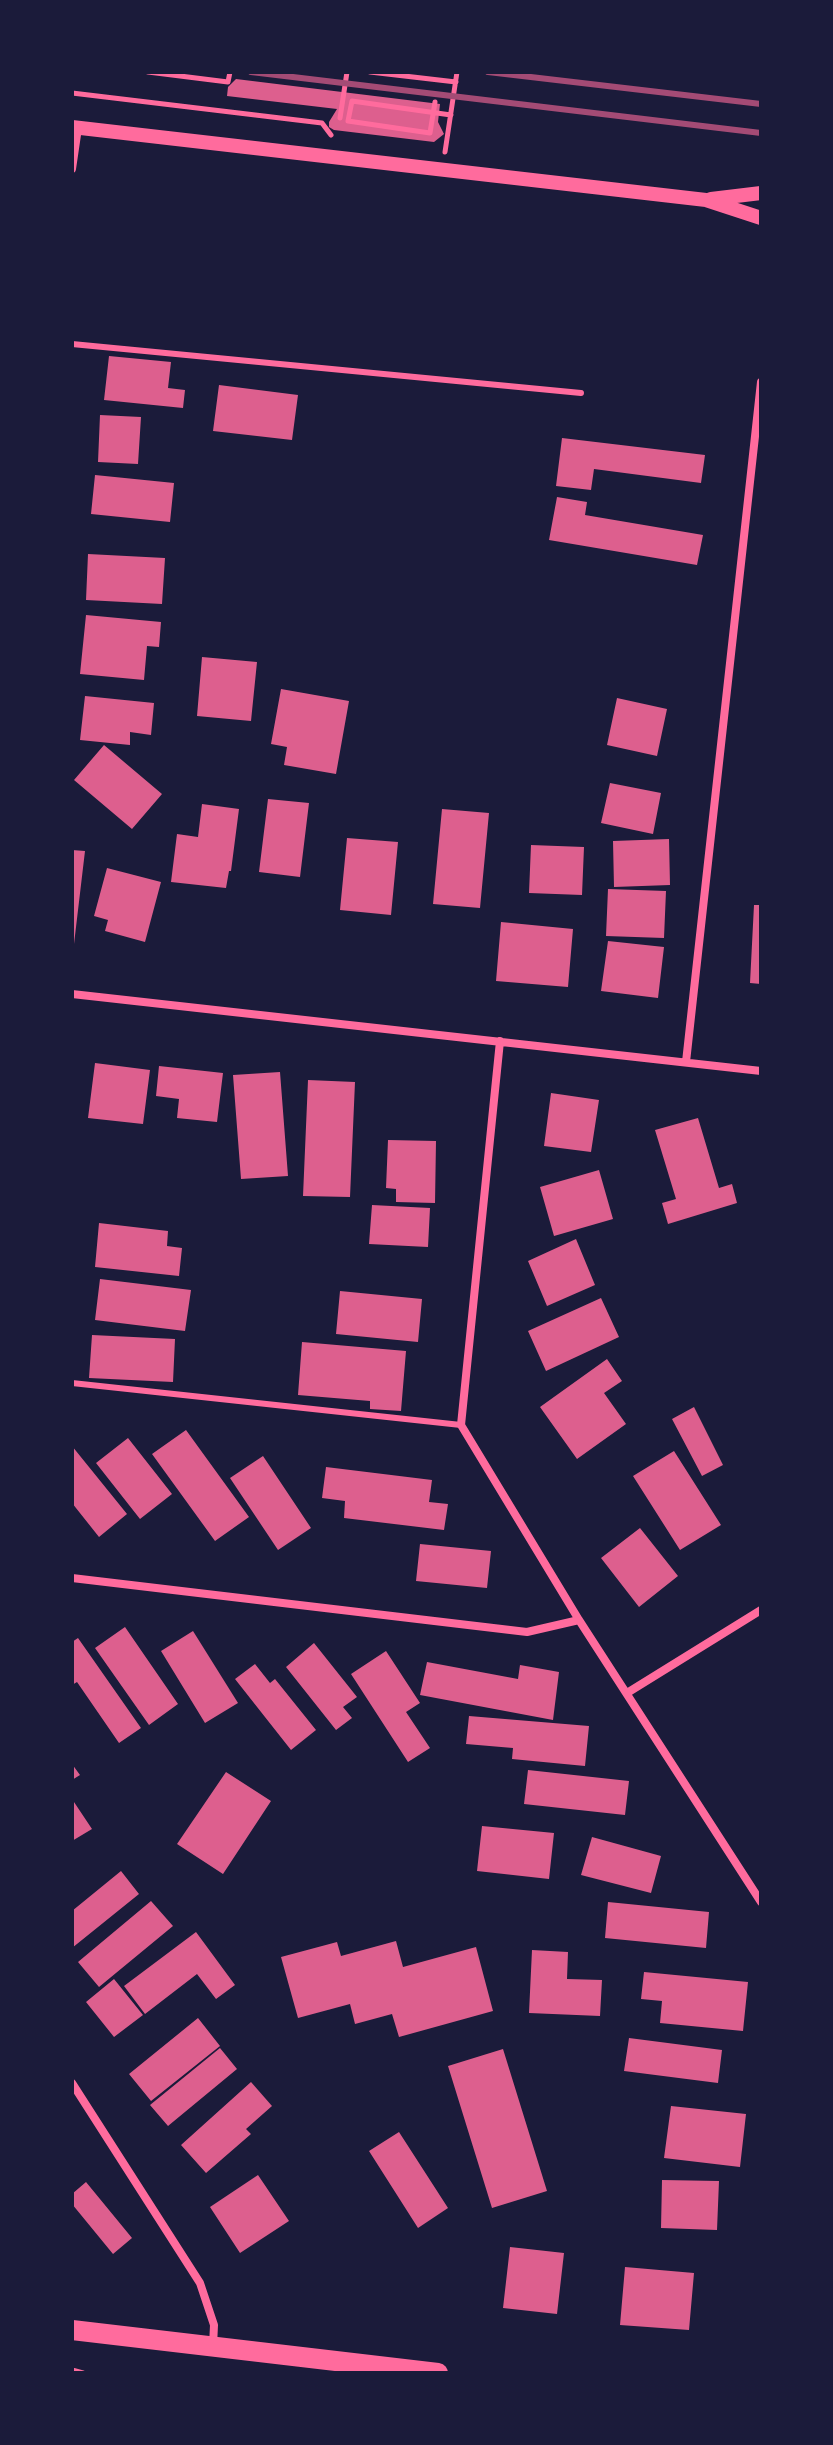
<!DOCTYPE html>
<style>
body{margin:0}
#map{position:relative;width:833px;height:2445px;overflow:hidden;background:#1b1b3a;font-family:"Fira Sans",sans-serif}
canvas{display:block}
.frame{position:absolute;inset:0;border:74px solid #1b1b3a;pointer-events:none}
</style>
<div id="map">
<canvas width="833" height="2445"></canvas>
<div class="frame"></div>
</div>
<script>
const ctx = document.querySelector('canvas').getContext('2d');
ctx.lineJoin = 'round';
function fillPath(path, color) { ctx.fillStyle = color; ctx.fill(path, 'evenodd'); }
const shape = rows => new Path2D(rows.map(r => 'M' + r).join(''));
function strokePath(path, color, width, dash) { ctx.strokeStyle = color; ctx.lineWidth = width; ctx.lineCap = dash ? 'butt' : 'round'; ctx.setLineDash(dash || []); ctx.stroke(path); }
fillPath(shape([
 [236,79,440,104,438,122,444,134,434,142,334,130,329,127,329,122,337,109,227,96,228,87],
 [109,356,171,362,168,388,185,390,183,408,104,400],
 [219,385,298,395,292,440,213,431],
 [100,415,141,417,138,464,98,462],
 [562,438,705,455,701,483,594,469,591,490,556,486],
 [95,475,174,483,170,522,91,514],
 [557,497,587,502,585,515,703,535,697,565,549,540],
 [88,554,165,558,162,604,86,600],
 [86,615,161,622,159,647,147,646,144,680,80,674],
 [202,657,257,662,251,721,197,716],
 [281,689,349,701,336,774,284,765,287,747,271,744],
 [85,696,154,703,151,735,130,732,130,745,80,740],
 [617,698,667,709,657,756,607,745],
 [104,745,162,794,132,829,74,780],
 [610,783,661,793,653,834,601,823],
 [268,799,309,803,300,877,259,872],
 [202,804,239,809,231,871,229,871,226,888,171,882,177,834,198,837],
 [442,809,489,813,480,908,433,904],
 [347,838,398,842,391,915,340,910],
 [669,839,670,885,614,887,613,841],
 [531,845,584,847,582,895,529,893],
 [72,850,85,851,74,944,72,944],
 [107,868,161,882,145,942,105,931,108,920,94,916],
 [608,889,666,891,664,938,606,936],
 [754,905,761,905,761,984,750,983],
 [501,922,573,929,568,987,496,981],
 [608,941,664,947,658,998,601,991],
 [95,1063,150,1070,143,1124,88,1118],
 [159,1066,223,1073,217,1122,177,1118,179,1099,156,1096],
 [280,1072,288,1176,241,1179,233,1075],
 [308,1080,355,1082,350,1197,303,1196],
 [551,1093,599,1100,591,1152,544,1146],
 [698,1118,719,1188,732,1184,737,1203,668,1224,662,1203,676,1199,655,1130],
 [388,1140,436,1141,435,1203,396,1202,396,1189,386,1188],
 [599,1170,613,1219,554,1236,540,1187],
 [372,1205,430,1208,428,1247,369,1244],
 [99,1223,168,1231,167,1246,182,1248,179,1276,95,1267],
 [576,1239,595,1285,547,1306,528,1261],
 [100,1279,191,1290,185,1331,95,1320],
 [340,1291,422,1299,418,1342,336,1334],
 [601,1298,619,1337,546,1371,528,1331],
 [92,1335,175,1339,173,1382,89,1378],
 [302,1342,406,1351,401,1411,370,1409,370,1401,298,1395],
 [607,1359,622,1381,604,1393,626,1424,577,1459,540,1407],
 [694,1407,723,1465,702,1476,672,1419],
 [186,1430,249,1517,215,1541,152,1454],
 [128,1438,172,1494,140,1519,96,1463],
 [72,1446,127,1514,99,1537,72,1503],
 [674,1451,721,1525,680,1550,633,1476],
 [263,1456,311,1528,278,1550,230,1478],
 [326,1467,432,1480,429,1502,448,1504,444,1530,344,1518,345,1501,322,1498],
 [640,1528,678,1576,639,1607,601,1558],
 [420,1544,491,1551,487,1588,416,1581],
 [125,1627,178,1704,149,1725,95,1648],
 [193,1631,238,1703,205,1723,161,1651],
 [78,1638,141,1728,119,1743,77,1682,72,1685,72,1642],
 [314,1643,357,1697,343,1707,352,1718,336,1730,286,1667],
 [386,1651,420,1703,406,1712,430,1748,408,1762,351,1674],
 [427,1662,518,1679,520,1665,559,1672,553,1720,420,1695],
 [255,1664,270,1683,275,1679,316,1730,291,1750,235,1679],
 [469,1716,589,1726,585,1766,512,1759,513,1748,466,1744],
 [72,1764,80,1775,72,1780],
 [528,1770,629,1781,625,1815,524,1804],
 [226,1772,271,1801,223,1874,177,1844],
 [72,1799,92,1829,72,1841],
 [482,1826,554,1833,549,1879,477,1871],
 [592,1837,661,1856,651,1893,581,1875],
 [121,1871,139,1894,72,1948,72,1911],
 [151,1901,173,1926,99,1987,78,1962],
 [608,1902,709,1912,706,1948,605,1938],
 [196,1932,235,1985,216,1999,197,1974,145,2014,124,1986],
 [396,1941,403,1967,476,1947,493,2011,399,2037,392,2014,355,2024,350,2004,298,2018,281,1957,337,1942,341,1956],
 [532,1950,568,1952,567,1979,602,1980,600,2016,529,2013],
 [644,1972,748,1982,743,2031,660,2023,662,2001,641,1999],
 [114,1979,143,2015,114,2037,86,2002],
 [198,2018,220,2046,151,2101,129,2074],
 [629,2038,722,2050,718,2083,624,2071],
 [220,2048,237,2069,168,2126,150,2105],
 [503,2049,547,2191,492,2208,448,2066],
 [251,2082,272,2106,246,2129,251,2134,206,2173,181,2145],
 [671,2106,746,2114,740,2167,664,2158],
 [399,2132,448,2208,418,2228,369,2151],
 [258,2175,289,2221,240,2253,210,2207],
 [662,2180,719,2181,717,2230,661,2228],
 [86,2182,132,2238,113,2254,72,2204,72,2194],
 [510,2247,564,2253,557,2314,503,2308],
 [625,2267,694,2273,689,2330,620,2325]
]), '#dd5f8e');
strokePath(shape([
 [148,72,228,82,230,72],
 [370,72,456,82],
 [72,93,322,123,331,135],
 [435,102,430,133,348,121,352,101,394,107,451,115],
 [340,118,347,72],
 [445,152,457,72],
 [72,2370,83,2373]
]), '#ff6b9d', 5);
strokePath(shape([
 [72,344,581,393],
 [72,1383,461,1425]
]), '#ff6b9d', 6);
strokePath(shape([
 [72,169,78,128],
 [72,994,761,1071],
 [500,1041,461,1425,579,1620,761,1902],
 [686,1062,761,382],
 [72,1578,527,1632,579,1620],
 [627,1693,761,1610],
 [72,2083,200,2283,214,2325,213,2346]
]), '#ff6b9d', 8);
strokePath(shape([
 [72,127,706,200,761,218],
 [711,199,761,193]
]), '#ff6b9d', 14);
strokePath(shape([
 [72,2330,438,2373]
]), '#ff6b9d', 20);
strokePath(shape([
 [251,72,761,133],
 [488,72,761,104]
]), '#a44b75', 6);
</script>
